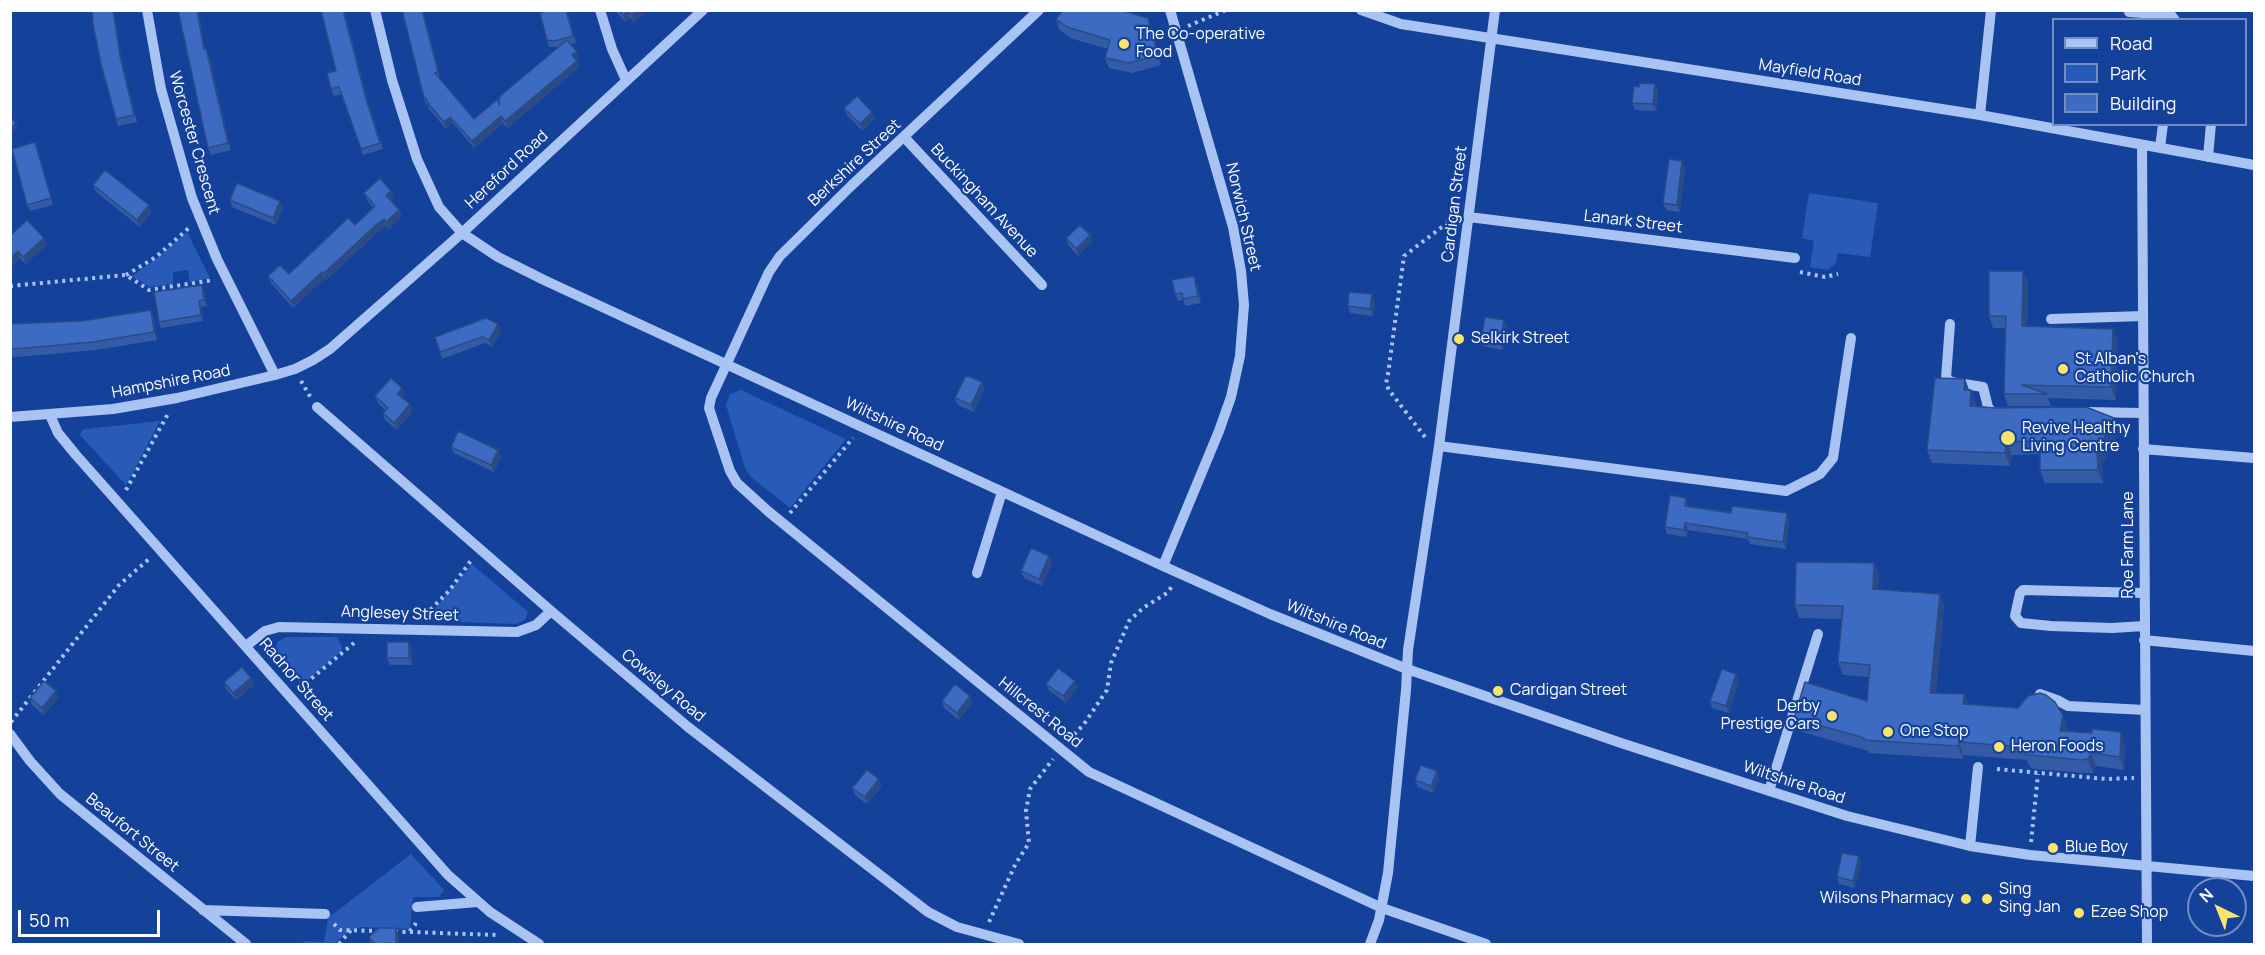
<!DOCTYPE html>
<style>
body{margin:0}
#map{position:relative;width:2265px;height:955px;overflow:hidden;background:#14419a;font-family:Manrope,sans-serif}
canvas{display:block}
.frame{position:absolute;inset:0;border:12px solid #fff;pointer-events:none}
.legend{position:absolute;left:2052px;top:18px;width:195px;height:108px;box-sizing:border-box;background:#14419a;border:2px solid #728dc2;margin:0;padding:8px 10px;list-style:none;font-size:18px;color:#fff}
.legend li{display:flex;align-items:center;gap:12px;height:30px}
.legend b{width:30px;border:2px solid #728dc2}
.north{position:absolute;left:2187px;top:877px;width:60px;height:60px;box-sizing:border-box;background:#14419a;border:2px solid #728dc2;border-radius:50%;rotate:317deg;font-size:16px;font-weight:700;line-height:24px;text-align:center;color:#fff}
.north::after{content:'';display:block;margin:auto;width:21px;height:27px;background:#ffe36a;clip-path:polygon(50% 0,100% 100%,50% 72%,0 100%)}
.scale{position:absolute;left:18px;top:910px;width:142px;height:27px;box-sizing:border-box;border:3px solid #fff;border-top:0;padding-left:8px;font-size:18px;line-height:21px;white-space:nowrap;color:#fff;-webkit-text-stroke:4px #14419a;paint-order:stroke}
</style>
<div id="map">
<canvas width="2265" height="955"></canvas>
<div class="frame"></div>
<ul class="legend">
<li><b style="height:8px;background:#a9c3f3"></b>Road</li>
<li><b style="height:16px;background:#285bb8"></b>Park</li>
<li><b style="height:16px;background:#3d6bc1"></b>Building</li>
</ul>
<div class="north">N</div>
<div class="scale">50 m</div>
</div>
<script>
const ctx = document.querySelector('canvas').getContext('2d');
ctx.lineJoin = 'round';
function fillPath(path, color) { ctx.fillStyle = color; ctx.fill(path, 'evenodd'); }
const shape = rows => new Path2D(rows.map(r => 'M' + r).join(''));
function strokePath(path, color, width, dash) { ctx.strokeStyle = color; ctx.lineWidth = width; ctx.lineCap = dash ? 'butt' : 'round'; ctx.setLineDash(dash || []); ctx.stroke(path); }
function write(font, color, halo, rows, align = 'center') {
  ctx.font = font + ' Manrope,sans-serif'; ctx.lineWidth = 4.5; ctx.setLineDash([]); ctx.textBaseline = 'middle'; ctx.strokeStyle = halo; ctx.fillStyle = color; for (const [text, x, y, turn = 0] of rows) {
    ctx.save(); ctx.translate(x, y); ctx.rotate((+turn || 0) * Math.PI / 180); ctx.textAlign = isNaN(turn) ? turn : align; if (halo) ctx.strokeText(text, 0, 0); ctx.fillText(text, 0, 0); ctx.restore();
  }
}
fillPath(shape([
 [1809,193,1878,203,1870,257,1838,253,1836,263,1828,270,1810,267,1814,241,1802,238],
 [187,232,210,278,190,282,188,270,173,272,173,284,150,287,132,276,156,259],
 [741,390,846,439,790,508,751,477,745,468,726,405,730,394],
 [160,421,126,485,80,435,82,430,86,429],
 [472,564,528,612,525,620,516,624,434,621,433,611],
 [286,637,337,637,342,647,341,651,302,685,275,655,277,642],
 [411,854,444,890,439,897,413,897,410,929,361,927,348,932,334,944,301,944,305,941,324,942,328,918]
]), '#285bb8');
strokePath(shape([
 [1188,26,1226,10],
 [1800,272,1825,277,1838,274],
 [126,275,156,257,190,227],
 [10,286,126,275,149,290,214,280],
 [301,381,311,398],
 [1425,437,1389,390,1386,384,1388,374,1404,256,1455,217],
 [126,490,169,412],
 [790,513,853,438],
 [425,615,449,591,472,559],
 [300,688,354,643],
 [11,722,119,585,149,559],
 [1069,740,1084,724,1107,690,1111,663,1129,621,1143,608,1167,593,1173,585],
 [1997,769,2106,779,2134,778],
 [2031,842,2038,774],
 [989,922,1016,863,1029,843,1026,811,1030,789,1053,759],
 [334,924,340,930,378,931],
 [395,932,409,932,415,925,416,920],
 [410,932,498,935],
 [339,944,351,930]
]), '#a9c3f3', 4, [3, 4.5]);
strokePath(shape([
 [147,10,161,89,192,198,217,259,275,375],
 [375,10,392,80,417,159,439,207,462,233,498,257,546,281,1163,566,1270,614,1407,669,1621,743,1847,816,1970,846,2030,855,2254,876],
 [600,10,612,49,626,80],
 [1039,10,851,186,780,256,769,272,711,398,709,408,730,471,737,483,769,512,1089,772,1382,908,1486,944],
 [1361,10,1401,24,1980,115,2254,165],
 [2129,12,2171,15,2175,20],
 [1980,115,1991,10],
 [904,137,1042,285],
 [2142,145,2147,944],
 [2160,148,2163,124],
 [2208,157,2211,124],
 [1469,217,1795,258],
 [2051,319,2143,316],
 [1950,324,1946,378,1951,382,1983,387,1988,407,1992,412,1999,413],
 [317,407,551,611,688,727,928,912,957,927,1019,944],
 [2086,412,2143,413],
 [50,415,58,433,76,455,448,875,490,912,539,944],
 [10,417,113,409,177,398,275,375,295,369,313,360,330,349,462,233,703,10],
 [1439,446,1786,491,1820,474,1833,458,1851,338],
 [2143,449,2254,458],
 [1163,566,1219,431,1231,397,1240,356,1244,305,1241,271,1233,227,1170,10],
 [977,573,1002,492],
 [2144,593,2023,590,2020,593,2015,616,2021,623,2051,626,2112,628,2144,626],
 [2144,640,2254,651],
 [246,646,265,631,279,627,517,632,536,625,551,611],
 [2040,694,2057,700,2068,706,2145,710],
 [10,734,30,761,60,794,246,944],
 [1769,791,1818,634],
 [1970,846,1978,767],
 [417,907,477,902],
 [203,910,325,914],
 [1370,944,1379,920,1388,873,1406,690,1408,650,1439,446,1495,10]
]), '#a9c3f3', 10);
fillPath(shape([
 [92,10,114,10,122,63,137,122,118,126,116,119],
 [321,10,344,10,369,105,383,149,363,155,342,94,334,96,331,89,336,71],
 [423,10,440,79,474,119,498,99,499,103,559,47,549,47,547,40,567,10,576,43,571,44,579,58,577,60,579,67,508,128,503,123,474,148,453,123,446,129,429,109,428,104,426,105,424,98],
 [615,10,645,10,646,12,634,22,630,17,625,22],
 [1056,19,1152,29,1161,65,1132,73,1109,68,1105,58,1108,49,1070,38,1059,29],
 [205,48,206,48,209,55,231,150,211,155,208,148],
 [1655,84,1658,91,1656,111,1635,110,1632,103,1639,87],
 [844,108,875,119,862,131,847,115],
 [38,149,53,205,30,211,27,205],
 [1685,168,1680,212,1666,210,1663,203],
 [93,185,151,212,140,227,96,192],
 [391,191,394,198,391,200,402,216,389,229,386,226,378,232,326,280,325,278,293,308,271,283,268,276,289,274,355,225,373,208,367,200,364,193],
 [230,200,283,208,276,225,232,207],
 [1090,235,1092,242,1078,256,1068,245,1066,238],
 [10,236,47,244,26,264,20,258,10,268],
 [1197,283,1201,303,1186,306,1183,300,1178,301,1175,294],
 [2028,283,2027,326,2113,329,2117,341,2116,400,2048,398,2051,406,2008,406,2004,394,2005,328,1993,328,1989,316],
 [202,285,204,291,207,306,201,307,203,321,161,328,159,322],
 [1375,301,1373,316,1350,313,1348,306],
 [151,310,154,318,157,340,96,350,29,356,10,357,10,324,82,321],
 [498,324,501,331,492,347,485,343,442,359,435,337],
 [1507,327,1503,350,1483,346,1481,339],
 [1965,379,1969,390,1971,390,1976,404,1976,406,2114,418,2119,431,2102,465,2103,483,2045,483,2040,470,2040,454,2012,455,2010,466,1932,463,1927,450],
 [982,382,984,389,974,412,958,405,955,398],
 [402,388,405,395,402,398,410,404,412,411,397,430,385,420,383,413,385,410,378,403,375,396],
 [451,447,501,457,494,472,454,453],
 [1689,505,1689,506,1789,520,1786,549,1750,544,1748,539,1688,530,1687,537,1667,534,1665,527],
 [1049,556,1052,563,1042,586,1024,578,1021,571],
 [1874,563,1879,576,1878,589,1940,594,1944,607,1936,693,1964,694,1968,704,2063,716,2067,729,2067,731,2125,745,2124,770,2096,766,2093,773,2086,773,2034,769,2030,767,2027,760,1963,755,1963,759,1869,753,1868,751,1799,731,1794,718,1867,701,1869,677,1843,675,1838,662,1842,619,1799,618,1795,605],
 [409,642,412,649,412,665,390,665,387,658],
 [251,678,254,685,236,700,226,689,224,682],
 [1739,681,1729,713,1712,708,1710,701],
 [1046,684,1078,687,1066,703,1049,690],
 [970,696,972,703,959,720,944,708,942,701],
 [30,698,58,698,44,715,32,705],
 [1439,778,1433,793,1418,787,1415,780],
 [882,786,867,804,855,795,852,788],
 [1859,856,1861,863,1855,888,1839,884,1837,877],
 [396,928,399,935,399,945,371,944,369,937]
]), '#345ca6');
fillPath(shape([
 [113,10,114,10,122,63,137,122,120,56],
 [197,10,199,10,206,55,204,49],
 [343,10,369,105,383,149,366,99],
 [422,10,423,10,441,79,438,72],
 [637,10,645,10,646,12,634,22,632,15],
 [628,11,630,17,625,22,623,15],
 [1148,18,1152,29,1161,65,1158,55],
 [206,48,209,55,231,150,228,143],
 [577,52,579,58,575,62,572,55],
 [577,61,579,67,508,128,505,121],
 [1655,84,1658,91,1656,111,1653,104],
 [872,112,875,119,862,131,860,124],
 [501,116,503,123,474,148,472,141],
 [450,117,453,123,446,129,444,122],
 [16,123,18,127,10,134,10,129],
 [1682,161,1685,168,1680,212,1677,205],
 [391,191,394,198,389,202,386,195],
 [280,201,283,208,276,225,273,218],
 [149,205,151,212,140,227,137,220],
 [399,210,402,216,389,229,386,222],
 [384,219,386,226,378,232,326,280,324,273,376,225],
 [1090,235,1092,242,1078,256,1076,249],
 [44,238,47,244,26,264,23,257],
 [18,251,20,258,10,268,10,258],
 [2023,271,2028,283,2027,338,2022,326],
 [322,272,325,278,293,308,291,301],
 [1194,276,1197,283,1201,303,1198,296],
 [202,285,204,291,207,306,204,300],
 [1372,294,1375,301,1373,316,1370,309],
 [199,301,201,307,203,321,201,315],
 [151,310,154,318,157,340,154,332],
 [1504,320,1507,327,1503,350,1500,343],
 [498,324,501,331,492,347,489,340],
 [2113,329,2117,341,2116,400,2111,387],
 [1965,379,1970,393,1964,390],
 [982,382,984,389,974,412,971,405],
 [402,388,405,395,400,401,397,394],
 [1971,390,1976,404,1975,419,1970,406],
 [410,404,412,411,397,430,394,423],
 [2114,418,2119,431,2102,465,2103,483,2098,470,2097,452],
 [2007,442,2012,455,2010,466,2005,453],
 [498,450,501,457,494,472,491,465],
 [1686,498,1689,505,1688,513,1685,506],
 [1787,513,1789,520,1786,549,1783,542],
 [1685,523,1688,530,1687,537,1684,530],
 [1049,556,1052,563,1042,586,1039,579],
 [1874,563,1879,576,1877,602,1873,589],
 [1940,594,1944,607,1935,706,1930,693],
 [409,642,412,649,412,665,409,658],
 [1736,674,1739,681,1729,713,1726,706],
 [251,678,254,685,236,700,233,693],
 [1075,681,1078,687,1066,703,1063,696],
 [56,691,58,698,44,715,42,708],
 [1964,694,1969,707,1963,704],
 [970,696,972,703,959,720,957,713],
 [2063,716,2067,729,2065,744,2060,731],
 [2121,732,2125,745,2124,770,2120,757],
 [1959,742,1963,755,1963,759,1958,746],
 [2091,753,2096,766,2093,773,2088,759],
 [1437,771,1439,778,1433,793,1431,786],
 [879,779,882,786,867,804,865,797],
 [1859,856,1861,863,1855,888,1853,881],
 [396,928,399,935,399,945,396,945]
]), '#2b4b87');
const building = shape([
 [92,10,113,10,120,56,134,115,116,119,101,64,93,24,92,10],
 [178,10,197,10,204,49,206,48,228,143,208,148,178,10],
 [321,10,343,10,366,99,380,143,361,149,339,87,331,89,327,73,336,71,321,10],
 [402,10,422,10,438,72,435,73,474,119,498,99,499,105,500,96,567,40,577,52,572,55,577,61,505,121,501,116,472,141,450,117,444,122,427,102,426,98,424,98,402,10],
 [547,10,566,10,573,36,554,41,547,40,540,13,547,10],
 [619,10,637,10,632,15,628,11,623,15,619,10],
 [1063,10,1119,10,1148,18,1158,55,1129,63,1105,58,1110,40,1067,27,1056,19,1063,10],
 [1640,83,1655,84,1653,104,1632,103,1634,86,1639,87,1640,83],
 [857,96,872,112,860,124,844,108,857,96],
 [10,117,16,123,10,129,10,117],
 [35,142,51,198,27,205,12,149,35,142],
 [1669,159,1682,161,1677,205,1663,203,1669,159],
 [105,170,149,205,137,220,93,185,105,170],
 [380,178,391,191,386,195,399,210,386,222,384,219,376,225,324,273,322,272,291,301,268,276,280,265,289,274,348,218,355,225,375,206,364,193,380,178],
 [237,183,280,201,273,218,230,200,237,183],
 [27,220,44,238,23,257,18,251,10,258,10,236,27,220],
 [1080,225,1090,235,1076,249,1066,238,1080,225],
 [1989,271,2023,271,2022,326,2113,329,2111,387,2022,385,2047,394,2004,394,2006,316,1989,316,1989,271],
 [1194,276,1198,296,1183,299,1182,293,1175,294,1172,280,1194,276],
 [202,285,204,300,199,301,201,315,159,322,154,292,202,285],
 [1349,292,1372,294,1370,309,1348,306,1349,292],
 [151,310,154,332,93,342,26,348,10,349,10,324,82,321,151,310],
 [1485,317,1504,320,1500,343,1481,339,1485,317],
 [486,318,498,324,489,340,482,337,440,352,435,337,486,318],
 [966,375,982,382,971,405,955,398,966,375],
 [391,378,402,388,397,394,410,404,394,423,383,413,388,408,375,396,391,378],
 [1935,378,1965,379,1964,390,1971,390,1970,406,1995,408,2086,407,2114,418,2097,452,2098,470,2040,470,2040,441,2007,442,2005,453,1927,450,1935,378],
 [458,431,498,450,491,465,451,447,458,431],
 [1670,495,1686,498,1685,506,1731,513,1732,506,1787,513,1783,542,1747,537,1748,533,1685,523,1684,530,1665,527,1670,495],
 [1031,548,1049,556,1039,579,1021,571,1031,548],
 [1796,562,1874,563,1873,589,1940,594,1930,693,1964,694,1963,704,2018,708,2028,696,2040,693,2046,695,2055,702,2063,716,2060,731,2092,733,2092,729,2121,732,2120,757,2091,753,2088,759,2081,760,2030,755,2026,754,2023,747,1959,742,1958,746,1864,740,1864,738,1794,718,1805,682,1867,701,1870,665,1838,662,1843,606,1795,605,1796,562],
 [387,642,409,642,409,658,387,658,387,642],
 [242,667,251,678,233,693,224,682,242,667],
 [1058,668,1075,681,1063,696,1046,684,1058,668],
 [1722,669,1736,674,1726,706,1710,701,1722,669],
 [44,681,56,691,42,708,30,698,44,681],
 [955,684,970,696,957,713,942,701,955,684],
 [1421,765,1437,771,1431,786,1415,780,1421,765],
 [867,770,879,779,865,797,852,788,867,770],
 [1842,853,1859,856,1853,881,1837,877,1842,853],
 [379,928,396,928,396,944,385,943,383,945,376,945,369,937,379,928]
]);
fillPath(building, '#3d6bc1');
strokePath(building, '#2b4b87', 1.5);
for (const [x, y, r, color] of [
 [1124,44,6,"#ffe36a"],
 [1459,339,6,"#ffe36a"],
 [2063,369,6,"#ffe36a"],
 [2008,438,8,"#ffe36a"],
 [1498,691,6,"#ffe36a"],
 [1832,716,6,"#ffe36a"],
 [1888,732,6,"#ffe36a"],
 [1999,747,6,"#ffe36a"],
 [2053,848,6,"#ffe36a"],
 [1966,899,6,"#ffe36a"],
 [1987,899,6,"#ffe36a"],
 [2079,913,6,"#ffe36a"]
]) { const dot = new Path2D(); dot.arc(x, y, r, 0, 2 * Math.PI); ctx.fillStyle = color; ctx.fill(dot); strokePath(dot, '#14419a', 2); }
write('16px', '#fff', '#14419a', [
 ["The Co-operative",1136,35],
 ["Food",1136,53],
 ["Selkirk Street",1471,339],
 ["St Alban's",2075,360],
 ["Catholic Church",2075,378],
 ["Revive Healthy",2022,429],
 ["Living Centre",2022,447],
 ["Cardigan Street",1510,691],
 ["Derby",1820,707,"right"],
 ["Prestige Cars",1820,725,"right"],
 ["One Stop",1900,732],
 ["Heron Foods",2011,747],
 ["Blue Boy",2065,848],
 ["Sing",1999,890],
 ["Sing Jan",1999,908],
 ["Wilsons Pharmacy",1954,899,"right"],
 ["Ezee Shop",2091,913]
], 'left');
write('16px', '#fff', '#14419a', [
 ["Mayfield Road",1810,73,9],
 ["Worcester Crescent",194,143,74],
 ["Berkshire Street",855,163,-43],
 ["Hereford Road",507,170,-43],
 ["Buckingham Avenue",984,201,47],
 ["Cardigan Street",1455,204,-83],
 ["Norwich Street",1243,217,77],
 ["Lanark Street",1633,222,7],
 ["Hampshire Road",171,382,-11],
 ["Wiltshire Road",894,425,25],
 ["Roe Farm Lane",2129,545,-90],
 ["Anglesey Street",400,614,2],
 ["Wiltshire Road",1336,625,22],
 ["Radnor Street",296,680,49],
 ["Cowsley Road",663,686,40],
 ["Hillcrest Road",1040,713,39],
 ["Wiltshire Road",1794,783,18],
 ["Beaufort Street",132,833,39]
]);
</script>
